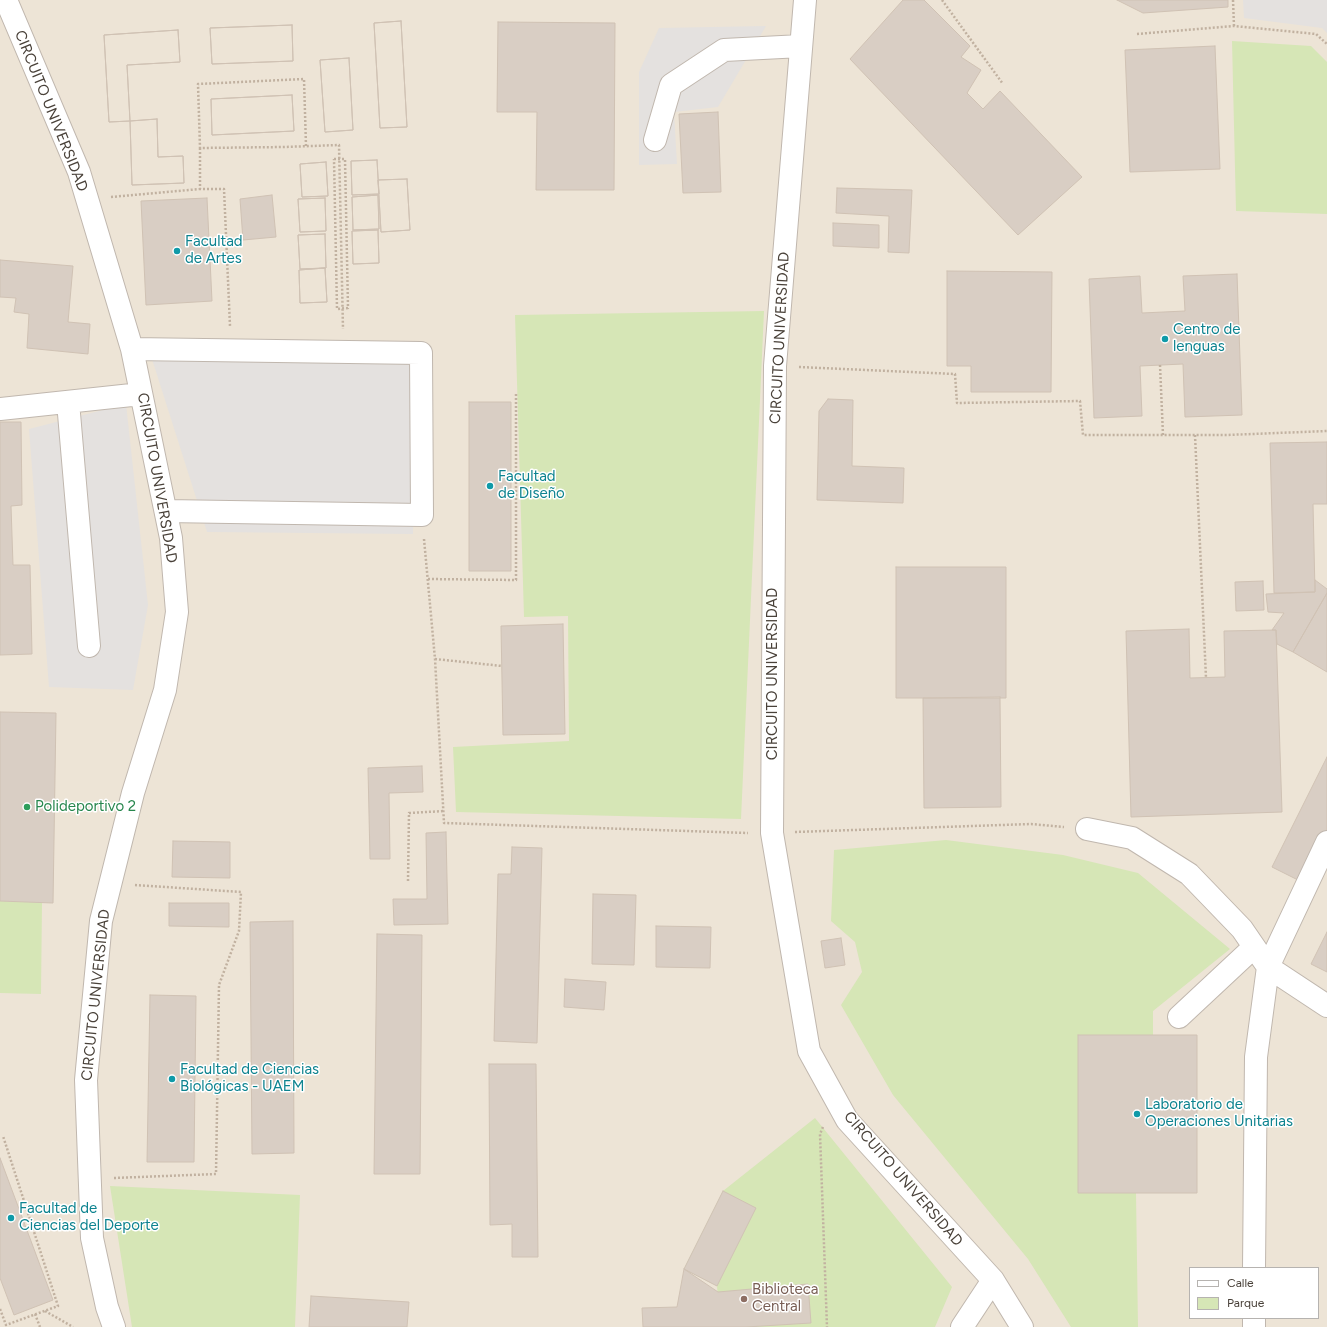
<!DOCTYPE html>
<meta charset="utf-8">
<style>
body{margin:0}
#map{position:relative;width:1327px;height:1327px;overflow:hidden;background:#f5f1eb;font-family:Figtree,sans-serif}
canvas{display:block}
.legend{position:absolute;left:1189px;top:1267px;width:130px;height:52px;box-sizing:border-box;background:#fff;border:1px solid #b6b3b0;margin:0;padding:5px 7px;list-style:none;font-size:12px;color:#494139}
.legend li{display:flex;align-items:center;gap:8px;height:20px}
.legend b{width:20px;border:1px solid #b6b3b0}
</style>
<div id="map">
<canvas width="1327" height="1327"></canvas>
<ul class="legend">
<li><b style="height:5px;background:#fff"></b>Calle</li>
<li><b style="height:11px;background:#d6e6b6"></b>Parque</li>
</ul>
</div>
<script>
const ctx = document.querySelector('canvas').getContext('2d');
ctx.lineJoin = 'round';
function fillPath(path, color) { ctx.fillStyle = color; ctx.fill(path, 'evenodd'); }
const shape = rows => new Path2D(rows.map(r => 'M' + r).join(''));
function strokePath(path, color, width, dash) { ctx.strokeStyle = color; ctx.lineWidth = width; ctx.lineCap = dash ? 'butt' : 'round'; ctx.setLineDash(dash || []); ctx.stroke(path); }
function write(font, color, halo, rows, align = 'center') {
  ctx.font = font + ' Figtree,sans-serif'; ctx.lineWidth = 3; ctx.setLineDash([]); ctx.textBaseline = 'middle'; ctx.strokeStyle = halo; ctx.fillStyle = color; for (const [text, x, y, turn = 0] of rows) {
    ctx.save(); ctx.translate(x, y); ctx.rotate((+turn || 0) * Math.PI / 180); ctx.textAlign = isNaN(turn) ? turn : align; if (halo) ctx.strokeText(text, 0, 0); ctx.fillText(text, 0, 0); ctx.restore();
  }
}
fillPath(shape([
 [0,0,1327,0,1327,1327,0,1327],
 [1190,1268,1318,1268,1318,1318,1190,1318]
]), '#ede4d6');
fillPath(shape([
 [1232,41,1311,46,1327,62,1327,214,1236,211],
 [764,311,741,819,456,812,453,747,569,741,568,616,524,617,515,315],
 [946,840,1063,855,1138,873,1230,949,1153,1011,1153,1035,1078,1036,1078,1193,1136,1193,1138,1327,1071,1327,1028,1259,893,1095,841,1005,862,972,855,942,831,921,834,850],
 [0,901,42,902,41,994,0,993],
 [815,1118,952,1287,935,1327,720,1327,717,1286,684,1269,723,1191],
 [110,1186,300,1195,295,1327,132,1327]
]), '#d6e6b6');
fillPath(shape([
 [1243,0,1327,0,1327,33,1322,28,1244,18],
 [766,26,718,107,674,112,677,164,639,165,639,72,659,28],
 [151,356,416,359,413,534,207,532],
 [126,404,148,605,133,690,49,687,29,429]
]), '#e4e1df');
const building = shape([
 [903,0,924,0,970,46,961,57,981,70,967,93,983,109,1000,91,1082,177,1018,235,850,59,903,0],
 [1117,0,1228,0,1228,7,1143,13,1117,0],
 [401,21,407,127,380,128,374,23,401,21],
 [401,21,407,127,380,128,374,23,401,21],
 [498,22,615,23,614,190,536,190,537,112,497,112,498,22],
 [292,25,293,61,212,64,210,28,292,25],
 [292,25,293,61,212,64,210,28,292,25],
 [178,30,180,62,127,65,130,121,109,122,104,35,178,30],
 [178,30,180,62,127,65,130,121,109,122,104,35,178,30],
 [1215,46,1220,169,1130,172,1125,50,1215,46],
 [349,58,353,130,325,132,320,60,349,58],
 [349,58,353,130,325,132,320,60,349,58],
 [292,95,294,131,212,135,211,99,292,95],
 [292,95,294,131,212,135,211,99,292,95],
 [718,112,721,192,683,193,679,114,718,112],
 [157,119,158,157,183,156,184,183,132,185,130,121,157,119],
 [157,119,158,157,183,156,184,183,132,185,130,121,157,119],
 [377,160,379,194,352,195,351,161,377,160],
 [377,160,379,194,352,195,351,161,377,160],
 [326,162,328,196,302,197,300,164,326,162],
 [326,162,328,196,302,197,300,164,326,162],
 [407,179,410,230,381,232,378,180,407,179],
 [407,179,410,230,381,232,378,180,407,179],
 [837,188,912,190,909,253,888,252,889,216,836,213,837,188],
 [272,195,276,237,243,240,240,199,272,195],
 [378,195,379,229,353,230,352,197,378,195],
 [378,195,379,229,353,230,352,197,378,195],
 [207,198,212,301,146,305,141,201,207,198],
 [325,198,326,231,300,232,298,199,325,198],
 [325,198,326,231,300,232,298,199,325,198],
 [833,223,879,225,879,248,833,246,833,223],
 [378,230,379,263,353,264,352,231,378,230],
 [378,230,379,263,353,264,352,231,378,230],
 [325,234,326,268,300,269,298,235,325,234],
 [325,234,326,268,300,269,298,235,325,234],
 [0,260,73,266,68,322,90,324,88,354,27,348,29,314,14,312,16,298,0,297,0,260],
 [325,268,327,302,300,303,299,270,325,268],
 [325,268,327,302,300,303,299,270,325,268],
 [947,271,1052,272,1051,392,971,392,971,366,947,366,947,271],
 [1237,274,1242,415,1185,417,1183,364,1140,366,1142,416,1094,418,1089,279,1140,276,1142,313,1185,311,1183,276,1237,274],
 [828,399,853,400,852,466,904,468,903,503,817,500,819,411,828,399],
 [469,402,511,402,511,571,469,571,469,402],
 [0,422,21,422,22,505,11,506,13,565,30,565,32,654,0,655,0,422],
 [1327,442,1327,504,1313,504,1315,592,1274,593,1270,443,1327,442],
 [896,567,1006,567,1006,698,896,698,896,567],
 [1315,580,1327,589,1327,593,1293,652,1277,644,1276,630,1272,630,1284,613,1268,612,1266,594,1315,592,1315,580],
 [1263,581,1264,610,1236,611,1235,582,1263,581],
 [1327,593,1327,672,1293,652,1327,593],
 [563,624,565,734,503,735,501,626,563,624],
 [1189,629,1190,678,1225,677,1224,631,1276,630,1282,812,1131,817,1126,631,1189,629],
 [1000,697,1001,807,924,808,923,698,1000,697],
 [0,712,56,713,53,903,0,901,0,712],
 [1327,757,1327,836,1304,883,1272,867,1327,757],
 [422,766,423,792,389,793,390,859,370,859,368,768,422,766],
 [446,832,448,924,394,925,393,899,427,899,426,833,446,832],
 [173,841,230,842,230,878,172,877,173,841],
 [512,847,542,848,537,1043,494,1041,498,874,511,874,512,847],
 [593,894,636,895,634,965,592,964,593,894],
 [169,903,229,903,229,927,169,926,169,903],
 [293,921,294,1153,252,1154,250,922,293,921],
 [656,926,711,927,710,968,656,967,656,926],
 [1327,932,1327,972,1311,964,1327,932],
 [377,934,422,935,420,1174,374,1174,377,934],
 [841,938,845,965,825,968,821,941,841,938],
 [565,979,606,982,604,1010,564,1007,565,979],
 [150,995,196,996,194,1162,147,1162,150,995],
 [1078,1035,1197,1035,1197,1193,1078,1193,1078,1035],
 [489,1064,536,1064,538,1257,512,1257,512,1224,490,1225,489,1064],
 [0,1158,53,1300,14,1315,0,1278,0,1158],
 [723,1191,756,1208,717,1286,684,1269,723,1191],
 [684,1269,718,1292,808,1284,811,1323,746,1327,643,1327,642,1308,677,1307,684,1269],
 [311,1296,409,1302,407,1327,309,1327,311,1296]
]);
fillPath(building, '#d9cec4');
strokePath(building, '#d0c2b4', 1);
const street = shape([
 [6,0,79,172,132,349,171,538,177,612,165,690,133,793,101,921,86,1080,92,1238,107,1307,114,1327],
 [805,0,775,366,772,833,809,1051,847,1120,993,1280,1022,1327],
 [655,140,671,85,724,50,801,46],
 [132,349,421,353,422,515,166,511],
 [68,402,89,646],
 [0,409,141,394],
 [1087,829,1132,838,1189,874,1242,929,1268,967,1327,1006],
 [1179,1017,1254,947],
 [1254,1268,1256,1057,1268,967,1327,842],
 [1254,1318,1254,1327],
 [962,1327,993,1280]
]);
strokePath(street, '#c0b7ae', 24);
strokePath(shape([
 [942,0,1003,84],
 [1233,0,1234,26],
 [1137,34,1234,26,1316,34,1327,44],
 [306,146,304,79,198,84,200,148,284,147,339,145,343,329],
 [200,148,200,189,224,189,230,326],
 [334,159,345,159,348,308,337,309,334,159],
 [111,197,200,189],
 [1160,365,1163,435],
 [799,367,955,374,957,403,1080,401,1083,435,1227,435,1327,431],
 [1195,435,1206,678],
 [424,539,435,659,444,823,748,833],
 [428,579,516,580,516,394],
 [435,659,502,666],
 [795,832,1031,824,1064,827],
 [408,881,409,813,444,811],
 [823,1127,820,1134,827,1327],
 [114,1178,216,1174,219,985,239,931,241,892,135,885],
 [0,1309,6,1325,58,1306,3,1136],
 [45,1311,73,1327],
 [35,1314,40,1327]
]), '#c1b1a0', 2.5, [2, 2]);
strokePath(street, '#fff', 22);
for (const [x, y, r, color] of [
 [177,251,4,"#0f9aa8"],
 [1165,339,4,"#0f9aa8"],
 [490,486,4,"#0f9aa8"],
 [27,807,4,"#2e9e5b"],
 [172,1079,4,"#0f9aa8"],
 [1137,1114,4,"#0f9aa8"],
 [11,1218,4,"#0f9aa8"],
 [744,1299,4,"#8d6e63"]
]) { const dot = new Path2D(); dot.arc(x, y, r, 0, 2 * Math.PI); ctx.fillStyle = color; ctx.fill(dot); strokePath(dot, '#fff', 1.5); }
write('15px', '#494139', '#fff', [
 ["CIRCUITO UNIVERSIDAD",51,111,68],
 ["CIRCUITO UNIVERSIDAD",780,338,-87],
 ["CIRCUITO UNIVERSIDAD",157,478,80],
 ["CIRCUITO UNIVERSIDAD",773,674,-90],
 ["CIRCUITO UNIVERSIDAD",96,995,-84],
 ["CIRCUITO UNIVERSIDAD",903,1179,49]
]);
write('15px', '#0d838f', '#fff', [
 ["Facultad",185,242],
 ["de Artes",185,259],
 ["Centro de",1173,330],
 ["lenguas",1173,347],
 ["Facultad",498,477],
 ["de Diseño",498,494],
 ["Facultad de Ciencias",180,1070],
 ["Biológicas - UAEM",180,1087],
 ["Laboratorio de",1145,1105],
 ["Operaciones Unitarias",1145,1122],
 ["Facultad de",19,1209],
 ["Ciencias del Deporte",19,1226]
], 'left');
write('15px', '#27864d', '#fff', [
 ["Polideportivo 2",35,807]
], 'left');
write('15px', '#785e54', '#fff', [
 ["Biblioteca",752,1290],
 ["Central",752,1307]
], 'left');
</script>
